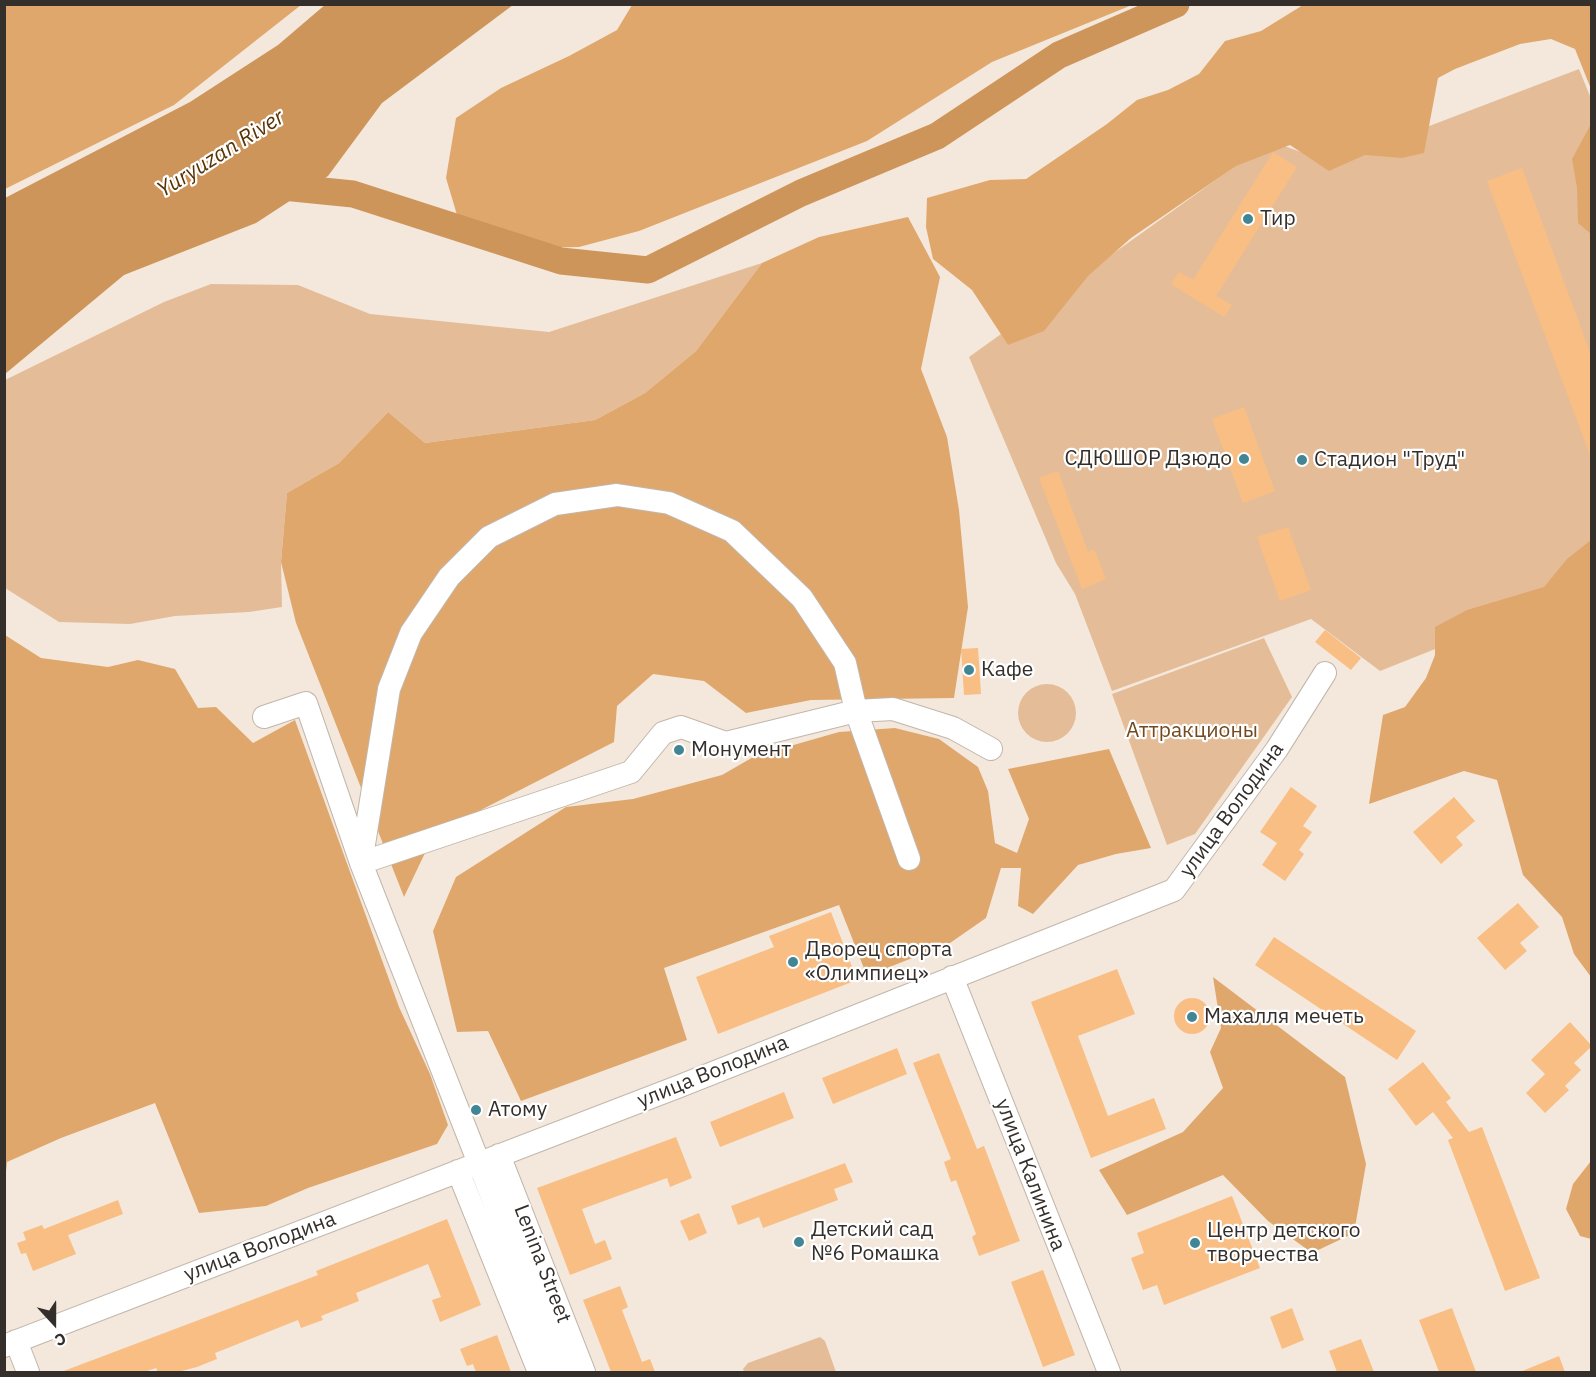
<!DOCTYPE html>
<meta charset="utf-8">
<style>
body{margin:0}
#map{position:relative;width:1596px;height:1377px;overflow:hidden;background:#f4e8dc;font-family:"IBM Plex Sans",sans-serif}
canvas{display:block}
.frame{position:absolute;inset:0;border:6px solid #342f2b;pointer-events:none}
.north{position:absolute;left:24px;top:1293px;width:60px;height:60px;-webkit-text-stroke:4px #fff;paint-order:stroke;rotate:159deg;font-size:16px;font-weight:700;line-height:24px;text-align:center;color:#342f2b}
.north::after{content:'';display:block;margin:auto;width:21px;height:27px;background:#342f2b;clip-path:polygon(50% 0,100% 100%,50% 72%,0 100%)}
</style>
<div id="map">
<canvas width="1596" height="1377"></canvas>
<div class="frame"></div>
<div class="north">С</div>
</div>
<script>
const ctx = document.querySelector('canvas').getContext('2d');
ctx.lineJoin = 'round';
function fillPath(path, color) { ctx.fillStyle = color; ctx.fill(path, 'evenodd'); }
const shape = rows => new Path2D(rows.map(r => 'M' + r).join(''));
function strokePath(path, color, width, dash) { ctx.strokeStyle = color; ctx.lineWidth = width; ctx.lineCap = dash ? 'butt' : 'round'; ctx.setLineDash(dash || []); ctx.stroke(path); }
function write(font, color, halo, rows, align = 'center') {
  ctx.font = font + ' "IBM Plex Sans",sans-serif'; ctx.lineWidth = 4.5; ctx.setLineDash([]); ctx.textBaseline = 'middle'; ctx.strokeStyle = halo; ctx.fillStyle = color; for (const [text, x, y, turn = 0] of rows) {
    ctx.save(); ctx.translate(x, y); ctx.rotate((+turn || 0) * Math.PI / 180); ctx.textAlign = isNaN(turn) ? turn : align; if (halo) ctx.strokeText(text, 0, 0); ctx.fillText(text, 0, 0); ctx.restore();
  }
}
fillPath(shape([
 [1579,69,1592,101,1591,587,1380,671,1311,619,1112,691,1075,594,1056,563,969,357,1270,141,1332,163],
 [762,263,696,351,645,393,595,420,425,443,388,412,339,463,287,493,281,562,282,607,249,612,175,616,130,624,59,622,5,588,5,380,164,302,211,284,298,285,370,314,549,332],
 [1264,638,1292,697,1195,834,1167,845,1112,694],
 '1018 713a29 29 0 1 1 58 0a29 29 0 1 1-58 0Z',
 [820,1337,825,1341,836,1372,744,1372,743,1369,748,1363]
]), '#e4bd98');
fillPath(shape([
 [5,4,301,4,301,5,174,105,5,189],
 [632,5,632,4,1132,5,992,62,867,141,639,231,579,247,512,248,463,235,446,178,456,118,501,88,569,56,617,30],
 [1303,5,1591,5,1591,89,1575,49,1551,39,1520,44,1455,69,1438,78,1424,153,1402,158,1365,155,1329,171,1290,145,1236,166,1131,238,1088,276,1044,331,1008,345,972,290,933,259,926,227,927,198,990,180,1026,179,1107,124,1137,100,1168,90,1199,74,1225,41,1261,31],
 [1591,124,1591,234,1578,223,1577,188,1572,159],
 [908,217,940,277,921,369,947,437,959,510,968,607,954,698,811,700,746,713,704,681,653,674,617,706,614,742,477,812,425,853,404,897,296,623,281,562,287,493,339,463,388,412,425,443,595,420,645,393,696,351,762,263,819,237],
 [1591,540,1591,977,1574,954,1562,917,1523,875,1497,780,1464,771,1369,804,1383,715,1405,707,1426,678,1435,655,1435,627,1467,610,1544,587,1567,559],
 [5,635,41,658,108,667,138,660,175,669,198,708,216,707,253,743,295,720,399,1007,430,1074,448,1125,437,1144,308,1188,266,1206,199,1213,155,1103,61,1138,7,1162,5,1181],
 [895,728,939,739,978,767,988,791,995,843,1017,853,1029,819,1008,769,1109,749,1151,848,1116,854,1078,865,1033,914,1018,906,1021,868,1001,868,986,918,950,943,867,976,839,905,664,968,687,1040,521,1101,488,1031,457,1032,433,931,456,877,566,807,633,799,722,775,755,756,839,732],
 [1213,977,1345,1077,1366,1164,1354,1233,1312,1253,1268,1221,1223,1175,1127,1215,1099,1170,1183,1132,1223,1088,1210,1052,1221,1028],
 [1591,1161,1591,1160,1591,1239,1580,1236,1566,1209,1573,1184]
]), '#e0a76c');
fillPath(shape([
 [326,4,513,5,382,103,328,176,256,223,124,275,5,374,5,198,190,102,278,45]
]), '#ce955b');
strokePath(shape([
 [273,186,353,194,561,261,648,270,801,193,937,136,1059,55,1176,4]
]), '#ce955b', 27);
fillPath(shape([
 [1273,152,1297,167,1216,296,1232,305,1224,317,1171,284,1179,272,1193,280],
 [1522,168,1592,358,1592,460,1487,181],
 [1244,407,1275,491,1243,503,1212,419],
 [1058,471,1088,552,1094,549,1106,579,1082,589,1039,478],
 [1288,527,1311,590,1280,601,1257,537],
 [1325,630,1361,658,1351,670,1315,642],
 [978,648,981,694,964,695,961,649],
 [1291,787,1317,806,1303,826,1312,832,1299,850,1304,854,1285,881,1262,865,1277,843,1260,832],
 [1454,797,1475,821,1456,837,1463,845,1441,864,1413,832],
 [1518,903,1539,927,1520,943,1527,951,1505,970,1477,938],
 [831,912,857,980,718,1034,696,977,774,947,769,936],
 [1274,937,1416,1031,1397,1060,1255,965],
 [1117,969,1135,1014,1078,1036,1108,1116,1154,1098,1166,1129,1091,1158,1031,1002],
 '1174 1016a18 18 0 1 1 36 0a18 18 0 1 1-36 0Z',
 [1570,1022,1592,1046,1574,1063,1581,1070,1565,1086,1569,1090,1545,1113,1526,1093,1545,1074,1531,1060],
 [897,1048,907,1074,833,1104,822,1078],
 [939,1053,977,1149,984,1146,1020,1241,979,1256,972,1237,976,1234,956,1180,951,1182,944,1162,951,1159,913,1063],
 [1423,1062,1451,1098,1446,1102,1469,1132,1482,1127,1540,1278,1505,1291,1448,1140,1453,1138,1433,1112,1416,1126,1388,1089],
 [784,1092,794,1118,720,1147,710,1122],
 [676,1137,692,1178,670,1187,667,1178,582,1209,595,1244,605,1240,612,1259,570,1275,537,1188],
 [845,1163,853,1182,834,1189,838,1200,763,1228,759,1217,738,1225,731,1206],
 [1232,1196,1260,1268,1164,1305,1157,1285,1143,1290,1131,1258,1144,1253,1137,1233],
 [118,1200,123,1214,68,1235,76,1254,33,1271,26,1253,21,1254,17,1243,26,1240,23,1232,42,1225,44,1229],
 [699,1213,707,1233,689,1241,680,1221],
 [447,1219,481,1305,440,1322,432,1300,441,1297,428,1264,356,1293,359,1301,321,1316,323,1320,301,1328,298,1320,215,1353,217,1359,197,1367,178,1372,158,1372,156,1368,144,1372,61,1372,318,1275,316,1271],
 [1043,1270,1075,1355,1043,1367,1011,1282],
 [620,1286,628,1307,622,1310,642,1362,650,1359,655,1372,611,1372,583,1300],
 [1292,1308,1304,1340,1282,1349,1270,1317],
 [1452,1308,1476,1372,1439,1372,1419,1320],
 [497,1335,511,1372,476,1372,473,1364,467,1366,460,1349],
 [1361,1339,1374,1372,1337,1372,1329,1351],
 [1559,1356,1565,1372,1520,1372]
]), '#f9be83');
const minor = shape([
 [264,717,306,703,361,863,561,1372],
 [909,859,856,711,845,663,802,598,732,531,669,503,617,495,555,504,489,537,449,577,411,633,389,689,361,863,631,772,663,733,681,727,726,743,856,711,893,709,953,728,991,749],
 [952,977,1109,1372],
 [499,1155,584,1372],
 [458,1171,539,1372],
 [16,1341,28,1372],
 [4,1346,680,1086,1174,890,1277,749,1325,673]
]);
strokePath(minor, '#c1b6aa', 24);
strokePath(minor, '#fff', 22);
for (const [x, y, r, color] of [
 [1248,219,6,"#428595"],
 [1244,459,6,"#428595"],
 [1302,460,6,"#428595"],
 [969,670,6,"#428595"],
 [679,750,6,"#428595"],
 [793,962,6,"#428595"],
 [1192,1017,6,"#428595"],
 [476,1110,6,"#428595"],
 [799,1242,6,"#428595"],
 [1195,1243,6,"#428595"]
]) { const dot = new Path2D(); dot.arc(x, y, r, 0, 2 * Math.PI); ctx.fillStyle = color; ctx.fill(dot); strokePath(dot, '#fff', 2); }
write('21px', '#342f2b', '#fff', [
 ["Тир",1260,219],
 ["СДЮШОР Дзюдо",1232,459,"right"],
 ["Стадион \"Труд\"",1314,460],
 ["Кафе",981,670],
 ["Монумент",691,750],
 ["Дворец спорта",805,950],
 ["«Олимпиец»",805,974],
 ["Махалля мечеть",1204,1017],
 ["Атому",488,1110],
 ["Детский сад",811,1230],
 ["№6 Ромашка",811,1254],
 ["Центр детского",1207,1231],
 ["творчества",1207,1255]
], 'left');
write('21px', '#714a1f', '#fff', [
 ["Аттракционы",1192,731]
]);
write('21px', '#342f2b', '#fff', [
 ["улица Володина",1232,810,-54],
 ["улица Володина",713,1072,-22],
 ["улица Калинина",1030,1175,69],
 ["улица Володина",260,1247,-21],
 ["Lenina Street",542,1264,69]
]);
write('italic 22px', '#593302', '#fff', [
 ["Yuryuzan River",221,154,-32]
]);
</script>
